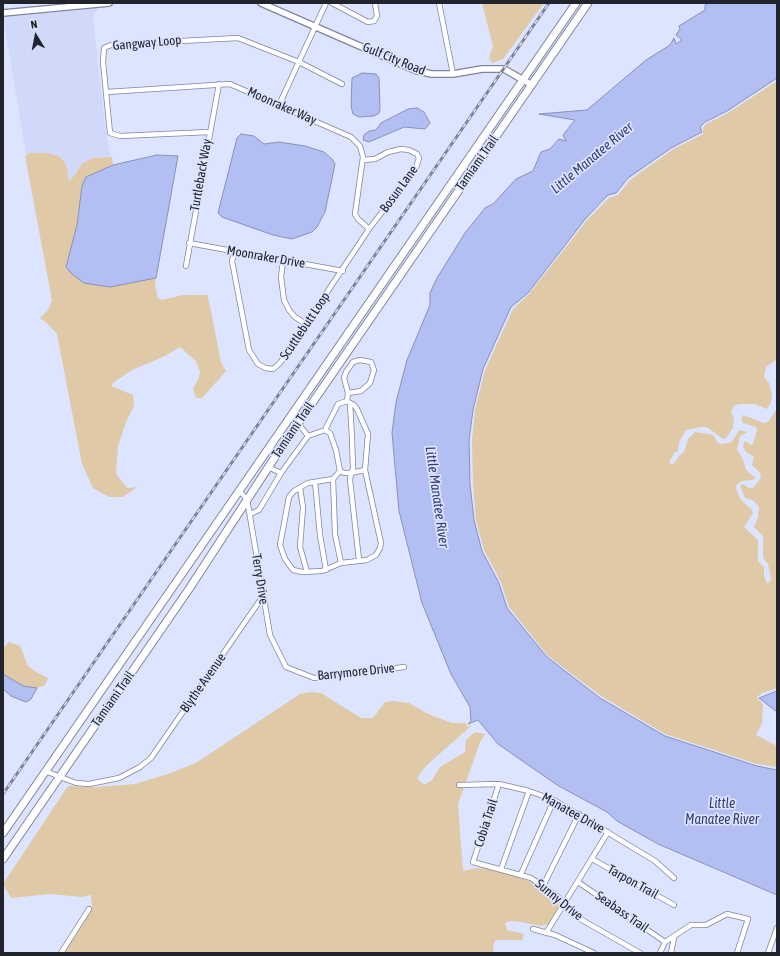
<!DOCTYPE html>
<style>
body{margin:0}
#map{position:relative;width:780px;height:956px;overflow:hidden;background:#dde4ff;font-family:"Asap Condensed",sans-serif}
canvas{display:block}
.frame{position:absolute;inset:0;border:4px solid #21232d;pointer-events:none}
.north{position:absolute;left:16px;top:16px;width:40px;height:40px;-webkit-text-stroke:3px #dde4ff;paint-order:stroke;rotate:350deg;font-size:11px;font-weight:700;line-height:16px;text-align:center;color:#21232d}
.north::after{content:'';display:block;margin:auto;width:14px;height:18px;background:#21232d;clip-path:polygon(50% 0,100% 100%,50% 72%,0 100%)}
</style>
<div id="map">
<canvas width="780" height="956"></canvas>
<div class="frame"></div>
<div class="north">N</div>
</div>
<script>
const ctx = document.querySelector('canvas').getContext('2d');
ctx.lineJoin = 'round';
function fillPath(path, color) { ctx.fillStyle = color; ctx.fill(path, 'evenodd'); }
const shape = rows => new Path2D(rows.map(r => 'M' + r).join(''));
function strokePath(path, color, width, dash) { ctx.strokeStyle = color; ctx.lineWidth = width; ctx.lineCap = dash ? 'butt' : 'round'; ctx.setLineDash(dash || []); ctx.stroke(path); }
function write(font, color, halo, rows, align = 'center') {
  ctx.font = font + ' "Asap Condensed",sans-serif'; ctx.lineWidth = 3.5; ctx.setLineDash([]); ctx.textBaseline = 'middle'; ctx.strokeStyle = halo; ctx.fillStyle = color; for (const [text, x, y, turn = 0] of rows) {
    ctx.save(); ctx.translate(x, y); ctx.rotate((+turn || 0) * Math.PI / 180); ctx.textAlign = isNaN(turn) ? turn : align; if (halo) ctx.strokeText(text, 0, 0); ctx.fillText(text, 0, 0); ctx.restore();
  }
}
fillPath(shape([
 [99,8,93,16,106,133,111,157,93,158,76,171,69,182,66,164,59,156,29,153,26,155,3,17]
]), '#d1d9fb');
fillPath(shape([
 [482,3,544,3,503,59,492,63,489,58,493,46],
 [777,81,777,359,766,367,764,377,769,383,772,394,771,402,767,409,755,404,740,404,734,406,731,412,734,417,733,428,726,438,723,439,707,427,701,427,686,430,679,442,678,451,674,453,669,463,673,464,676,461,679,456,684,452,688,439,695,432,709,434,713,435,718,443,723,444,732,442,739,430,748,432,740,436,737,450,743,459,746,470,756,478,752,480,741,481,736,486,737,492,741,500,752,510,753,513,744,527,758,540,758,561,764,567,764,576,767,583,769,583,771,579,768,564,764,559,763,554,763,536,754,527,758,518,759,507,753,500,745,498,740,486,743,484,749,488,753,488,761,478,760,473,752,465,754,457,746,452,743,446,745,441,751,445,753,444,757,430,756,427,743,423,741,419,743,415,764,423,768,422,777,409,777,688,762,693,757,697,763,705,762,723,756,735,777,746,777,767,757,764,665,734,601,696,548,656,509,607,501,582,484,550,476,520,473,484,472,440,475,410,485,370,513,309,529,294,588,219,609,198,618,195,630,180,672,150,703,134,703,128,706,124,728,113],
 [29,153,46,153,59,156,66,164,69,182,83,163,93,158,112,157,113,165,86,177,82,186,77,225,66,267,84,283,110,287,156,278,155,286,158,298,162,300,183,295,207,295,210,306,221,362,226,371,202,398,196,398,193,389,199,378,200,372,196,361,180,347,165,356,132,370,114,382,111,386,133,395,134,406,126,422,118,446,116,474,127,488,137,487,123,497,109,497,93,488,82,464,57,334,47,323,40,318,48,310,52,300,25,156],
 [9,642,20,646,28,666,38,673,48,678,45,685,37,688,23,686,3,674,3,648],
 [311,692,321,693,361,718,373,718,385,702,393,701,409,703,428,714,452,723,466,723,467,727,472,725,426,766,417,778,424,785,432,780,440,767,465,752,466,740,475,732,485,734,480,742,466,782,457,782,457,787,464,787,458,804,463,871,476,868,491,869,527,880,558,901,560,906,549,924,540,926,521,922,510,921,505,923,507,930,524,934,522,940,496,940,493,945,494,953,61,953,92,906,91,895,82,897,50,894,11,898,3,884,68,786,98,787,135,784,168,774,196,763,300,694]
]), '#dfc9a7');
const water = shape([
 [709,3,777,3,777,78,727,111,705,122,700,127,702,132,671,148,628,178,616,193,608,195,586,218,528,293,511,307,483,369,473,410,469,440,470,484,474,520,482,551,499,583,507,608,547,657,600,698,665,736,757,766,777,770,777,895,658,844,617,821,607,812,557,785,498,744,478,720,468,724,471,721,470,707,451,674,422,603,399,511,392,433,396,402,407,360,430,305,430,293,437,278,465,233,485,208,493,204,516,179,533,171,541,152,550,149,559,139,566,141,563,135,575,120,539,114,587,110,646,60,670,45,674,38,676,44,682,40,676,35,680,29,679,26,705,10,705,5,709,3],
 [362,73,376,74,379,78,380,109,379,113,374,116,359,117,353,114,351,106,352,78,362,73],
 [417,108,424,112,430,123,425,129,404,127,369,142,363,140,364,135,369,131,376,130,381,123,408,109,417,108],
 [241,134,254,136,264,144,279,142,305,146,324,152,332,159,335,164,325,212,317,227,312,232,292,239,273,235,222,217,218,213,237,138,241,134],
 [157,155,178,156,156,278,110,287,84,283,72,274,66,267,77,225,82,186,86,177,113,165,157,155],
 [3,674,23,686,37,688,31,699,26,702,11,696,3,689,3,674],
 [777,691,777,712,759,698,777,691]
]);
fillPath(water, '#b3bff3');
strokePath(water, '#8790b8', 1);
const minor = shape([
 [332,3,368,22,374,21,377,16,375,3],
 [439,3,453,74],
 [107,92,230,84,351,137,360,146,363,157,355,214,358,219,369,229],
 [279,105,326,3],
 [209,132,120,136,110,133,103,62,104,48,111,45,142,43,238,38,299,62,342,84],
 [189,243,343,271],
 [235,252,232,261,249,350,258,364,265,368,273,369,280,363,369,229,416,168,419,158,417,154,409,150,401,149,388,152,375,159,363,160],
 [283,261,281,277,284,300,289,310,295,317,306,324],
 [186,266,219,84],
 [347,401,348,393,344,378,346,372,353,362,360,360,371,362,374,370,370,383,361,391,348,393],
 [350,403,354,405,357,409,368,434,365,470,351,473,350,480,359,560],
 [298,423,308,436,325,430,330,433,336,450,340,471,344,473,351,473,353,469,352,438,350,403,347,401,338,404,325,430],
 [268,467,281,473,308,436],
 [340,471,333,479,308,483,294,491,289,497,280,545,285,559,293,570,302,572,322,571,341,563,367,560,376,555,380,548,381,543,365,470],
 [333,479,335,534,341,563],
 [315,482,320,535,326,570],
 [300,488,303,507,300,547,307,572],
 [239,491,247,499,270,635,286,667,314,678,404,667],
 [250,514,259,510,281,473],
 [45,771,76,783,89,784,119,778,140,767,151,758,263,596],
 [499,784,473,862,531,878,557,896,575,916,640,953],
 [459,785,499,784,529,791,554,800,655,861,674,878],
 [592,859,674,905],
 [501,869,529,791],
 [521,874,554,800],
 [578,882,665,942],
 [543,886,579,814],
 [533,929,555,935,594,953],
 [546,933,608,832],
 [61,953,89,909],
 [660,953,665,942,691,925,706,925,727,914,748,919,737,953],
 [671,953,674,938],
 [768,953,777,928]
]);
const tertiary = shape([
 [261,3,417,71,432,74,453,74,482,69,504,69,532,85],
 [3,13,109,3]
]);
const primary = shape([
 [3,833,576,3],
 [3,859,189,589,277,454,588,3]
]);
strokePath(minor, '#7f849d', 6);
strokePath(tertiary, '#7f849d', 8);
strokePath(primary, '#7f849d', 9);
strokePath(minor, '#fff', 4.5);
strokePath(tertiary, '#fff', 5.5);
strokePath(primary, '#fff', 7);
const rail = shape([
 [3,794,549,3]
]);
strokePath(rail, '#7e8294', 3);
strokePath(rail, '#dde4ff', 1.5, [4.5]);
write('13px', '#21232d', '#dde4ff', [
 ["Gangway Loop",147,43,-5],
 ["Gulf City Road",394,59,22],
 ["Moonraker Way",282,106,24],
 ["Tamiami Trail",477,163,-55],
 ["Turtleback Way",201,175,-80],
 ["Bosun Lane",399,189,-54],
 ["Moonraker Drive",266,257,10],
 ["Scuttlebutt Loop",305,326,-56],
 ["Tamiami Trail",293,430,-56],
 ["Terry Drive",260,579,81],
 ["Barrymore Drive",356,672,-6],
 ["Blythe Avenue",203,683,-55],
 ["Tamiami Trail",113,699,-55],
 ["Manatee Drive",573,813,29],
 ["Cobia Trail",486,823,-72],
 ["Tarpon Trail",633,882,29],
 ["Sunny Drive",559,900,39],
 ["Seabass Trail",622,912,35]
]);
write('italic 14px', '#343d7b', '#dde4ff', [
 ["Little Manatee River",592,158,-40],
 ["Little Manatee River",437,497,82],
 ["Little",722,804],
 ["Manatee River",722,820]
]);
</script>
